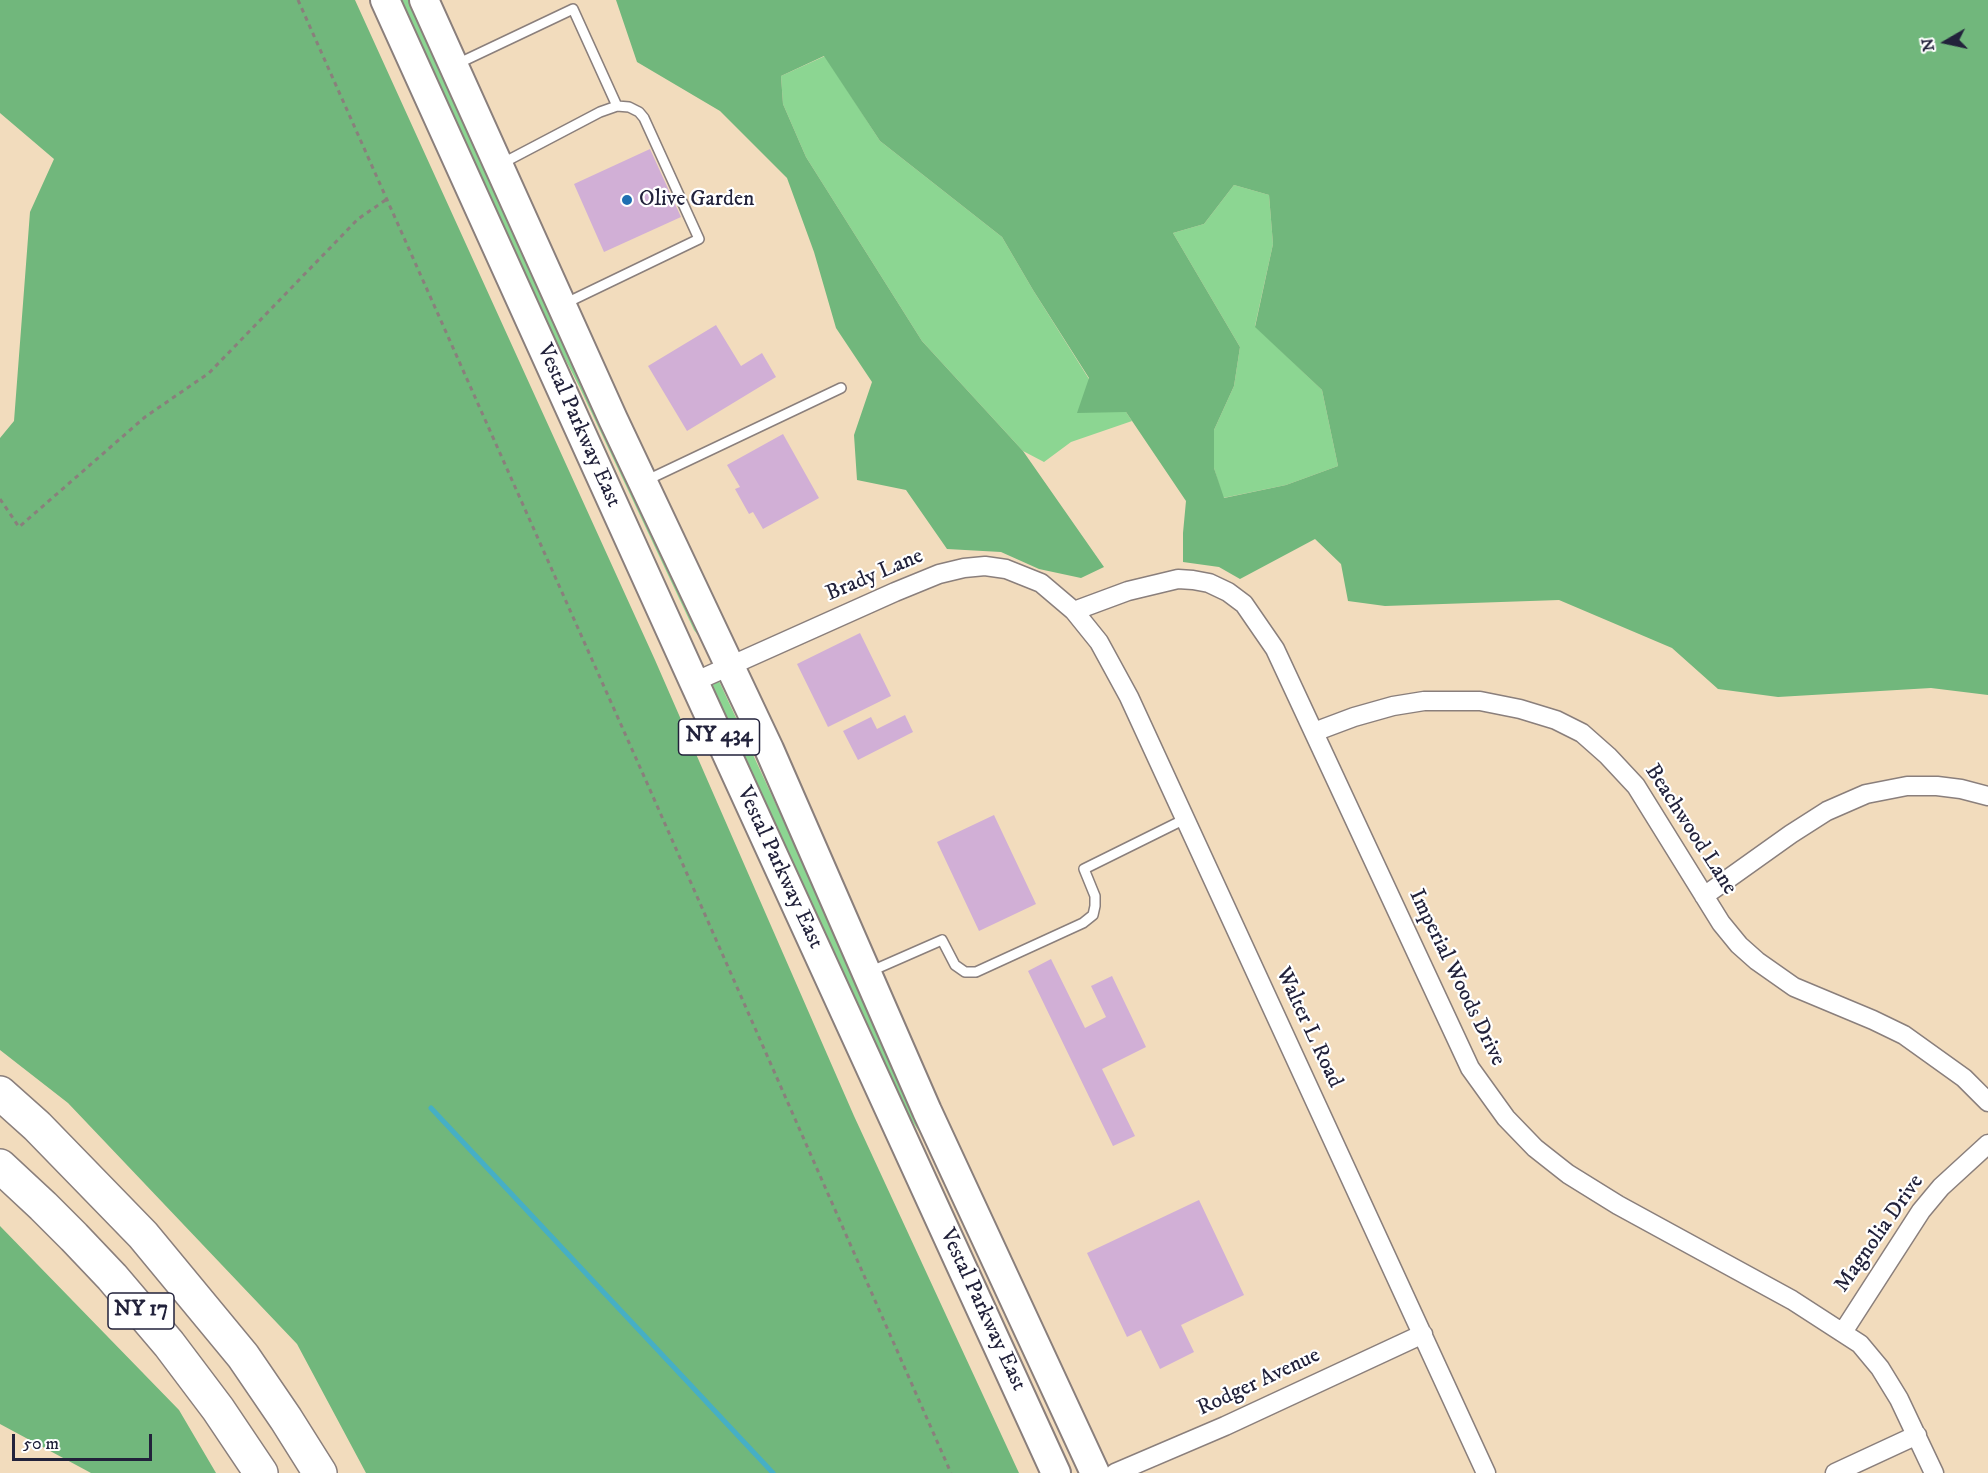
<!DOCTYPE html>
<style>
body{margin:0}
#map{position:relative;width:1988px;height:1473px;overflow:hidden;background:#f2dcbd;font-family:"IM FELL DW Pica",serif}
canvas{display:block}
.north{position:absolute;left:1916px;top:12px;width:60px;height:60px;-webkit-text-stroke:4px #fff;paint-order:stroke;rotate:261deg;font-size:16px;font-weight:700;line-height:24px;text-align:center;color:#22223b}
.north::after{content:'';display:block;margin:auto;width:21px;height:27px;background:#22223b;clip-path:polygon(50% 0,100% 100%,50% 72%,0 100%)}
.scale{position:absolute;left:12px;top:1434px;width:140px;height:27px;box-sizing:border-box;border:3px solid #22223b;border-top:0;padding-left:8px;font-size:18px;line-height:21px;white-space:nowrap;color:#22223b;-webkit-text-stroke:4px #fff;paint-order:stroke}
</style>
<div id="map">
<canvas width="1988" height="1473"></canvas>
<div class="north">N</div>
<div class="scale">50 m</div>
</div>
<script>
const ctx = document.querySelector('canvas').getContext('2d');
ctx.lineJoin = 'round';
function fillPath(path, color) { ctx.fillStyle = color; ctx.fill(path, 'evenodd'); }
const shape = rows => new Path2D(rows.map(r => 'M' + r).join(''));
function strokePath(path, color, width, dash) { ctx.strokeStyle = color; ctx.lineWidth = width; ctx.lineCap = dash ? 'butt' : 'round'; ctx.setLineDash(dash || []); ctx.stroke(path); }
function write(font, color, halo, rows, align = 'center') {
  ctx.font = font + ' "IM FELL DW Pica",serif'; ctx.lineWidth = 4.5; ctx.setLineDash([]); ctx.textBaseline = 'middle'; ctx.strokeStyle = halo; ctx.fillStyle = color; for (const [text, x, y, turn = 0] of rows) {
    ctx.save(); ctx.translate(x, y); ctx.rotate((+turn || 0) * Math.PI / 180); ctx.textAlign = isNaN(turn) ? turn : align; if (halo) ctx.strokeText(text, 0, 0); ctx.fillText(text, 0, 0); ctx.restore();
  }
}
fillPath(shape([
 [398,0,411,0,704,635,701,639,694,630,579,386,547,324],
 [825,56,880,141,1002,237,1033,290,1089,379,1126,412,1132,421,1071,442,1044,462,1023,451,922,341,806,157,783,104,781,76],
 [1234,185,1269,195,1273,244,1255,326,1322,390,1338,466,1286,485,1223,498,1214,468,1214,430,1234,386,1240,347,1173,233,1204,224],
 [719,681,797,850,929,1142,922,1136,889,1086,709,687]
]), '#8cd692');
fillPath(shape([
 [0,0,355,0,655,660,854,1116,1019,1473,366,1473,297,1344,68,1103,0,1050,0,438,14,421,30,212,54,159,0,113],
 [616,0,1988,0,1988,695,1931,688,1778,697,1718,689,1672,648,1559,600,1385,606,1348,601,1341,564,1315,539,1240,579,1219,567,1183,562,1183,533,1186,501,1126,412,1077,413,1089,378,1033,290,1002,237,880,141,824,56,781,76,783,104,806,157,922,341,1023,451,1104,567,1081,578,1039,569,1001,552,947,549,906,490,857,480,854,435,872,382,836,328,814,252,787,178,720,111,637,62],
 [1234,185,1269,195,1273,244,1255,327,1322,390,1338,466,1286,485,1224,498,1214,468,1214,430,1234,386,1240,347,1173,233,1204,224],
 [0,1226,179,1410,216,1473,91,1473,0,1424]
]), '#71b77c');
strokePath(shape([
 [431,1108,773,1473]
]), '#46afc5', 5);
fillPath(shape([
 [650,149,681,217,604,252,574,184],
 [716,325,741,366,762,353,776,377,687,431,648,366],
 [783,434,819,498,763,529,753,512,749,514,735,489,740,487,727,465],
 [860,633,891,696,828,727,797,664],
 [905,715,913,732,858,760,843,731,871,717,877,729],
 [994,815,1036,904,979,931,937,842],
 [1051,959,1085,1028,1106,1017,1091,986,1112,976,1146,1047,1102,1069,1135,1136,1113,1146,1028,971],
 [1199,1200,1244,1295,1181,1325,1194,1352,1160,1369,1141,1330,1127,1337,1087,1253]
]), '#d1afd6');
const lane = shape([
 [457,64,573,9,617,106],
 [501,164,600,112,617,106,629,107,639,112,644,118,699,239,564,304],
 [645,481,841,388],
 [869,972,942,940,955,965,965,972,976,972,1083,923,1093,915,1095,906,1095,896,1084,869,1185,819]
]);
const street = shape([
 [1074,611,1128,591,1178,579,1193,580,1209,583,1228,592,1244,604,1275,649,1470,1068,1506,1118,1535,1148,1568,1174,1618,1205,1792,1300,1860,1344,1880,1368,1899,1399,1934,1473],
 [694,682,895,592,939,574,964,568,985,566,1006,569,1041,583,1074,611,1099,642,1129,697,1486,1473],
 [1314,732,1354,717,1393,706,1424,701,1480,701,1520,709,1556,720,1582,733,1608,756,1636,786,1721,923,1739,945,1757,961,1794,987,1873,1020,1904,1035,1964,1078,1988,1102],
 [1704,896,1791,834,1827,811,1866,794,1907,786,1937,786,1961,789,1988,796],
 [1843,1332,1921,1211,1941,1187,1988,1144],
 [1115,1473,1225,1426,1423,1334],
 [1835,1473,1917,1435]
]);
const primary = shape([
 [385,0,694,682,1056,1473],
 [424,0,613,419,769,749,927,1111,1095,1473]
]);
const highway = shape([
 [0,1093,37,1126,143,1235,243,1356,286,1419,320,1473],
 [0,1166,43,1206,74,1237,112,1277,169,1344,218,1409,261,1473]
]);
strokePath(lane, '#8a7f7c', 12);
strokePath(street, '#8a7f7c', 21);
strokePath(primary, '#8a7f7c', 32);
strokePath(highway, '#8a7f7c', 36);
strokePath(shape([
 [298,0,647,783,951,1473],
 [0,499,19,527,145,417,209,373,358,219,387,199]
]), '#8a7f7c', 3, [4.5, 4.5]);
strokePath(lane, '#fff', 9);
strokePath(street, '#fff', 18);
strokePath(primary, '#fff', 28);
strokePath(highway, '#fff', 33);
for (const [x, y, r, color] of [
 [627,200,6,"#1f6fb2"]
]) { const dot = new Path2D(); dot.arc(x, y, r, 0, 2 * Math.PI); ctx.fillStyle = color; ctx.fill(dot); strokePath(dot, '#fff', 2); }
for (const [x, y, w] of [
 [719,737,81],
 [141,1311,66]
]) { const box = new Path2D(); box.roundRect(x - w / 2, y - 18, w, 36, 4.5); ctx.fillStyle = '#fff'; ctx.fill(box); strokePath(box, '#22223b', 1.5); }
write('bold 21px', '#22223b', null, [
 ["NY 434",719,737],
 ["NY 17",141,1311]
]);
write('22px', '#22223b', '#fff', [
 ["Olive Garden",639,200]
], 'left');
write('22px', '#22223b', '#fff', [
 ["Vestal Parkway East",578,426,66],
 ["Brady Lane",875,576,-23],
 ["Beachwood Lane",1690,830,57],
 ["Vestal Parkway East",779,868,65],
 ["Imperial Woods Drive",1456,978,64],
 ["Walter L Road",1308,1028,65],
 ["Magnolia Drive",1880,1234,-55],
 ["Vestal Parkway East",982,1310,65],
 ["Rodger Avenue",1259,1383,-25]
]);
</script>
